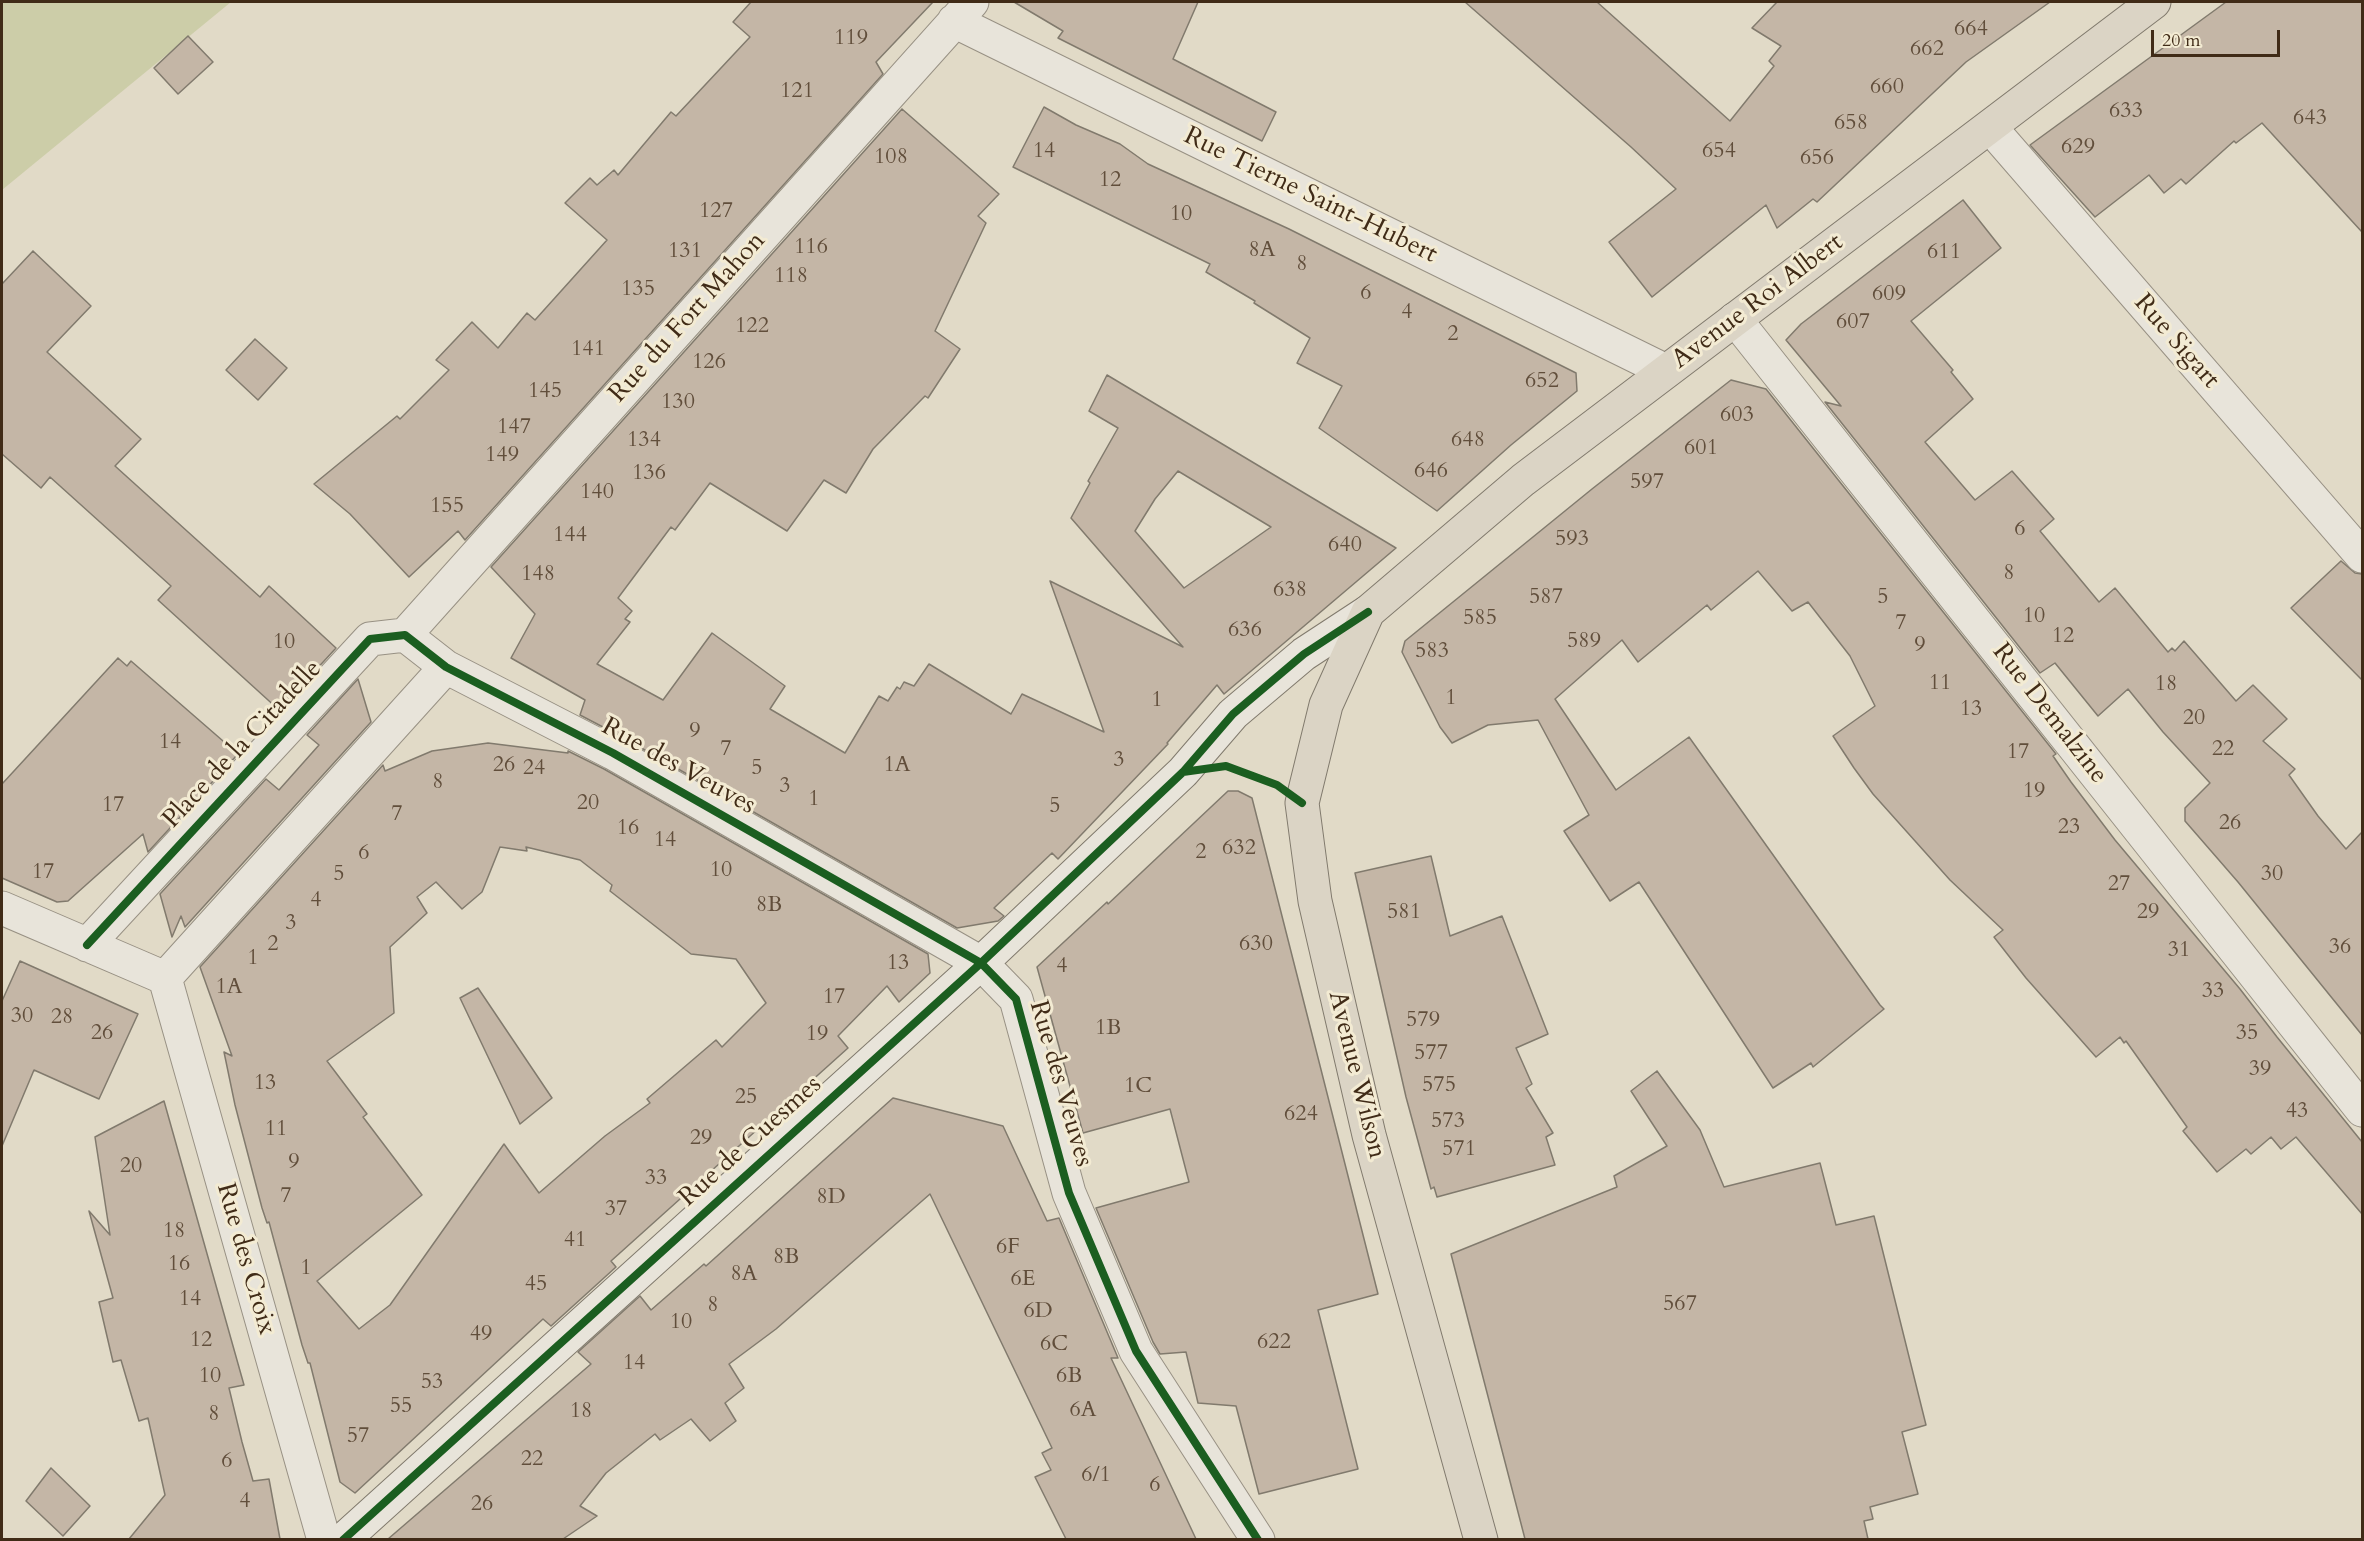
<!DOCTYPE html>
<style>
body{margin:0}
#map{position:relative;width:2364px;height:1541px;overflow:hidden;background:#e1dac7;font-family:Cardo,serif}
canvas{display:block}
.frame{position:absolute;inset:0;border:3px solid #402b17;pointer-events:none}
.scale{position:absolute;left:2151px;top:30px;width:129px;height:27px;box-sizing:border-box;border:3px solid #402b17;border-top:0;padding-left:8px;font-size:18px;line-height:21px;white-space:nowrap;color:#402b17;-webkit-text-stroke:4px #f3ebd3;paint-order:stroke}
</style>
<div id="map">
<canvas width="2364" height="1541"></canvas>
<div class="frame"></div>
<div class="scale">20 m</div>
</div>
<script>
const ctx = document.querySelector('canvas').getContext('2d');
ctx.lineJoin = 'round';
function fillPath(path, color) { ctx.fillStyle = color; ctx.fill(path, 'evenodd'); }
const shape = rows => new Path2D(rows.map(r => 'M' + r).join(''));
function strokePath(path, color, width, dash) { ctx.strokeStyle = color; ctx.lineWidth = width; ctx.lineCap = dash ? 'butt' : 'round'; ctx.setLineDash(dash || []); ctx.stroke(path); }
function write(font, color, halo, rows, align = 'center') {
  ctx.font = font + ' Cardo,serif'; ctx.lineWidth = 6; ctx.setLineDash([]); ctx.textBaseline = 'middle'; ctx.strokeStyle = halo; ctx.fillStyle = color; for (const [text, x, y, turn = 0] of rows) {
    ctx.save(); ctx.translate(x, y); ctx.rotate((+turn || 0) * Math.PI / 180); ctx.textAlign = isNaN(turn) ? turn : align; if (halo) ctx.strokeText(text, 0, 0); ctx.fillText(text, 0, 0); ctx.restore();
  }
}
fillPath(shape([
 [2,2,231,2,2,190]
]), '#cccda8');
const building = shape([
 [751,2,933,2,876,62,883,74,465,540,458,531,409,577,350,514,314,484,397,416,400,419,449,370,436,360,472,322,498,348,527,313,535,320,607,240,565,203,590,178,597,185,614,170,618,175,671,112,676,116,750,37,733,22,751,2],
 [1014,2,1198,2,1173,59,1276,112,1262,141,1058,38,1063,31,1014,2],
 [1465,2,1597,2,1730,121,1774,66,1769,61,1781,46,1752,28,1777,2,2050,2,1966,62,1817,202,1813,199,1777,228,1766,205,1652,297,1609,242,1676,189,1631,147,1465,2],
 [2226,2,2362,2,2362,232,2262,123,2236,143,2234,141,2186,184,2181,179,2164,193,2149,175,2095,217,2030,145,2226,2],
 [188,36,213,62,178,94,154,68,188,36],
 [1044,107,1076,125,1120,144,1148,164,1289,229,1576,373,1577,391,1511,445,1437,511,1319,428,1342,386,1297,363,1310,338,1254,303,1255,301,1206,272,1210,264,1013,167,1044,107],
 [902,109,999,194,978,216,986,223,935,331,960,349,928,398,925,396,873,449,846,493,824,480,787,531,710,483,675,530,671,527,618,598,632,611,625,619,630,622,597,664,663,700,712,633,785,686,770,709,845,753,879,696,888,701,897,687,900,689,904,682,914,686,929,664,1011,714,1022,694,1104,732,1050,581,1183,647,1071,518,1090,483,1088,481,1118,428,1089,411,1107,375,1396,548,1224,694,1217,685,1167,743,1168,744,1058,859,1052,853,994,908,1004,916,998,921,957,928,622,737,580,715,585,700,511,658,535,614,491,567,902,109],
 [1178,471,1271,527,1184,588,1135,531,1155,499,1178,471],
 [1963,200,2001,248,1911,321,1953,370,1951,372,1973,399,1925,442,1975,500,2012,471,2054,519,2040,531,2099,602,2115,588,2168,652,2172,648,2175,651,2184,641,2236,701,2253,685,2287,719,2263,741,2295,769,2289,775,2318,816,2346,849,2362,832,2362,1035,2238,882,2185,821,2185,808,2210,783,2163,732,2128,689,2098,716,2055,663,2040,673,1825,402,1841,406,1786,340,1801,324,1963,200],
 [33,251,91,306,47,352,141,439,115,466,260,597,269,586,336,648,279,710,158,600,171,586,50,477,41,488,2,454,2,284,33,251],
 [255,339,287,368,258,400,226,370,255,339],
 [1731,380,1766,389,2056,754,2053,756,2071,782,2115,840,2240,989,2277,1037,2362,1142,2362,1214,2296,1137,2281,1149,2271,1137,2251,1154,2246,1149,2217,1172,2183,1131,2187,1127,2126,1041,2124,1043,2120,1037,2096,1057,2026,978,1994,937,2003,930,1950,880,1873,794,1854,768,1833,736,1875,706,1850,656,1808,602,1792,611,1758,571,1711,610,1707,605,1638,662,1622,640,1555,699,1616,790,1689,737,1880,1005,1884,1009,1813,1067,1811,1063,1773,1088,1639,882,1610,901,1564,831,1589,815,1538,720,1488,725,1452,743,1440,727,1402,652,1405,641,1592,489,1731,380],
 [2341,561,2355,573,2362,574,2362,680,2291,608,2341,561],
 [118,658,127,666,131,661,238,754,148,852,143,834,68,901,57,902,2,878,2,784,118,658],
 [358,679,371,722,185,927,181,916,172,937,160,894,266,779,279,790,319,745,307,735,358,679],
 [488,743,568,753,568,751,604,769,928,954,930,973,899,1002,887,986,838,1036,848,1048,611,1261,616,1267,551,1326,543,1319,355,1493,340,1482,310,1363,308,1363,302,1345,269,1222,267,1223,262,1208,235,1105,224,1052,232,1056,200,967,383,765,385,771,432,751,488,743],
 [500,847,527,851,526,847,580,860,612,885,610,891,691,954,736,959,766,1003,722,1047,716,1040,647,1099,650,1103,605,1136,539,1193,504,1144,390,1305,359,1329,317,1281,422,1195,363,1117,367,1114,327,1061,394,1013,390,947,427,913,417,897,436,882,462,909,482,892,500,847],
 [1228,791,1238,791,1252,798,1378,1294,1318,1310,1358,1469,1259,1494,1236,1406,1198,1403,1186,1352,1160,1354,1153,1342,1096,1208,1189,1182,1170,1109,1083,1133,1037,967,1107,902,1108,904,1228,791],
 [1431,856,1450,936,1502,916,1548,1034,1516,1048,1532,1084,1526,1088,1553,1133,1546,1137,1555,1165,1437,1197,1434,1187,1431,1189,1406,1097,1355,873,1431,856],
 [20,961,138,1014,99,1099,34,1070,2,1146,2,1001,20,961],
 [478,988,552,1098,520,1124,460,998,478,988],
 [1657,1071,1700,1130,1724,1187,1820,1163,1836,1225,1874,1216,1926,1425,1902,1432,1918,1494,1870,1507,1873,1519,1864,1521,1868,1539,1525,1539,1451,1254,1617,1187,1614,1176,1667,1146,1631,1091,1657,1071],
 [893,1098,1003,1126,1047,1221,1059,1218,1118,1358,1111,1358,1196,1539,1066,1539,1035,1477,1051,1470,1042,1453,1052,1448,930,1194,776,1329,729,1364,744,1388,725,1403,736,1421,710,1441,691,1419,660,1440,655,1434,606,1473,580,1506,597,1516,563,1539,388,1539,591,1364,578,1352,640,1296,651,1310,704,1264,706,1266,893,1098],
 [164,1101,244,1385,229,1388,242,1442,253,1481,269,1479,280,1539,129,1539,165,1495,148,1418,139,1421,121,1360,113,1362,99,1302,113,1298,89,1211,110,1235,95,1137,164,1101],
 [51,1468,90,1506,63,1536,26,1501,51,1468]
]);
fillPath(building, '#c4b6a6');
strokePath(building, '#817a6d', 1.5);
const street = shape([
 [954,21,1666,371],
 [1990,127,2362,556],
 [1735,319,2362,1110],
 [405,635,972,2],
 [2,908,165,978],
 [87,945,370,639,405,635,446,667,613,753,981,963,1016,999,1069,1193,1136,1351,1258,1540],
 [165,978,324,1540],
 [165,978,446,667]
]);
const secondary = shape([
 [343,1540,981,963,1183,772,1233,714,1304,654,1368,612]
]);
const primary = shape([
 [1481,1540,1369,1135,1315,901,1302,803,1326,705,1368,612,1523,480,2154,2]
]);
strokePath(street, '#989184', 35);
strokePath(secondary, '#817a6d', 35);
strokePath(primary, '#817a6d', 35);
strokePath(street, '#e8e4da', 33);
strokePath(secondary, '#e8e4da', 33);
strokePath(primary, '#dbd4c5', 33);
strokePath(shape([
 [1183,772,1226,766,1277,785,1302,803],
 [87,945,370,639,405,635,446,667,613,753,981,963,1016,999,1069,1193,1136,1351,1258,1540],
 [343,1540,981,963,1183,772,1233,714,1304,654,1368,612]
]), '#1b5e20', 8);
write('22px', '#614e3b', null, [
 ["664",1971,30],
 ["119",851,39],
 ["662",1927,50],
 ["660",1887,88],
 ["121",797,92],
 ["633",2126,112],
 ["643",2310,119],
 ["658",1851,124],
 ["629",2078,148],
 ["14",1044,152],
 ["654",1719,152],
 ["108",891,158],
 ["656",1817,159],
 ["12",1110,181],
 ["127",716,212],
 ["10",1181,215],
 ["116",811,248],
 ["8A",1262,251],
 ["131",685,252],
 ["611",1944,253],
 ["8",1302,265],
 ["118",791,277],
 ["135",638,290],
 ["6",1366,294],
 ["609",1889,295],
 ["4",1407,313],
 ["607",1853,323],
 ["122",752,327],
 ["2",1453,335],
 ["141",588,350],
 ["126",709,363],
 ["652",1542,382],
 ["145",545,392],
 ["130",678,403],
 ["603",1737,416],
 ["147",514,428],
 ["134",644,441],
 ["648",1468,441],
 ["601",1701,449],
 ["149",502,456],
 ["646",1431,472],
 ["136",649,474],
 ["597",1647,483],
 ["140",597,493],
 ["155",447,507],
 ["6",2020,530],
 ["144",570,536],
 ["593",1572,540],
 ["640",1345,546],
 ["8",2009,574],
 ["148",538,575],
 ["638",1290,591],
 ["587",1546,598],
 ["5",1883,598],
 ["10",2034,617],
 ["585",1480,619],
 ["7",1901,624],
 ["636",1245,631],
 ["12",2063,637],
 ["589",1584,642],
 ["10",284,643],
 ["9",1920,646],
 ["583",1432,652],
 ["11",1940,684],
 ["18",2166,685],
 ["1",1451,699],
 ["1",1157,701],
 ["13",1971,710],
 ["20",2194,719],
 ["9",695,732],
 ["14",170,743],
 ["7",726,750],
 ["22",2223,750],
 ["17",2018,753],
 ["3",1119,761],
 ["26",504,766],
 ["1A",897,766],
 ["24",534,769],
 ["5",757,769],
 ["8",438,783],
 ["3",785,787],
 ["19",2034,792],
 ["1",814,800],
 ["20",588,804],
 ["17",113,806],
 ["5",1055,807],
 ["7",397,815],
 ["26",2230,824],
 ["23",2069,828],
 ["16",628,829],
 ["14",665,841],
 ["632",1239,849],
 ["2",1201,853],
 ["6",364,854],
 ["10",721,871],
 ["17",43,873],
 ["5",339,875],
 ["30",2272,875],
 ["27",2119,885],
 ["4",316,901],
 ["8B",769,906],
 ["581",1404,913],
 ["29",2148,913],
 ["3",291,924],
 ["2",273,945],
 ["630",1256,945],
 ["36",2340,948],
 ["31",2179,951],
 ["1",253,959],
 ["13",898,964],
 ["4",1062,967],
 ["1A",229,988],
 ["33",2213,992],
 ["17",834,998],
 ["30",22,1017],
 ["28",62,1018],
 ["579",1423,1021],
 ["1B",1108,1029],
 ["26",102,1034],
 ["35",2247,1034],
 ["19",817,1035],
 ["577",1431,1054],
 ["39",2260,1070],
 ["13",265,1084],
 ["575",1439,1086],
 ["1C",1138,1087],
 ["25",746,1098],
 ["43",2297,1112],
 ["624",1301,1115],
 ["573",1448,1122],
 ["11",276,1130],
 ["29",701,1139],
 ["571",1459,1150],
 ["9",294,1163],
 ["20",131,1167],
 ["33",656,1179],
 ["7",286,1197],
 ["8D",831,1198],
 ["37",616,1210],
 ["18",174,1232],
 ["41",575,1241],
 ["6F",1008,1248],
 ["8B",786,1258],
 ["16",179,1265],
 ["1",306,1269],
 ["8A",744,1275],
 ["6E",1023,1280],
 ["45",536,1285],
 ["14",190,1300],
 ["567",1680,1305],
 ["8",713,1306],
 ["6D",1038,1312],
 ["10",681,1323],
 ["49",481,1335],
 ["12",201,1341],
 ["622",1274,1343],
 ["6C",1054,1345],
 ["14",634,1364],
 ["10",210,1377],
 ["6B",1069,1377],
 ["53",432,1383],
 ["55",401,1407],
 ["6A",1083,1411],
 ["18",581,1412],
 ["8",214,1415],
 ["57",358,1437],
 ["22",532,1460],
 ["6",227,1462],
 ["6/1",1096,1476],
 ["6",1155,1486],
 ["4",245,1502],
 ["26",482,1505]
]);
write('26px', '#402b17', '#f3ebd3', [
 ["Rue Tierne Saint-Hubert",1310,196,26],
 ["Avenue Roi Albert",1758,302,-37],
 ["Rue du Fort Mahon",688,318,-48],
 ["Rue Sigart",2176,342,49],
 ["Rue Demalzine",2049,714,52],
 ["Place de la Citadelle",243,745,-47],
 ["Rue des Veuves",678,767,29],
 ["Avenue Wilson",1356,1075,76],
 ["Rue des Veuves",1060,1084,74],
 ["Rue de Cuesmes",751,1142,-42],
 ["Rue des Croix",245,1259,74]
]);
</script>
